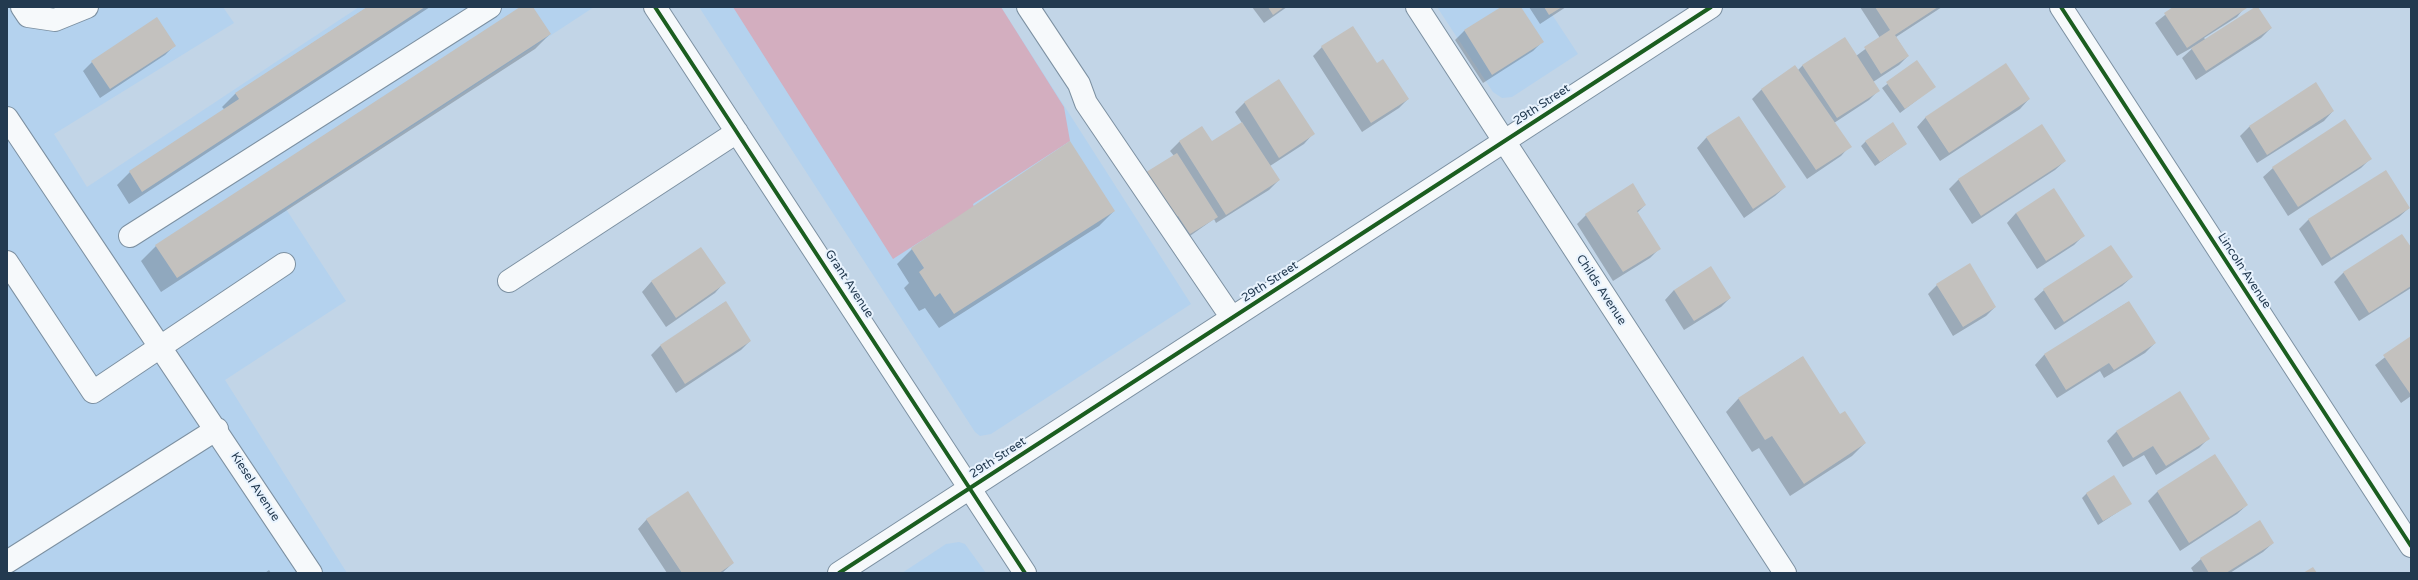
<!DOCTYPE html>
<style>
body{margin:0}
#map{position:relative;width:2418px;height:580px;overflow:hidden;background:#c2d5e7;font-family:"Varela Round",sans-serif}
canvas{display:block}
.frame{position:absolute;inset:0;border:8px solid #233a50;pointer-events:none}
</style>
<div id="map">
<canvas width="2418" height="580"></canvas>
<div class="frame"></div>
</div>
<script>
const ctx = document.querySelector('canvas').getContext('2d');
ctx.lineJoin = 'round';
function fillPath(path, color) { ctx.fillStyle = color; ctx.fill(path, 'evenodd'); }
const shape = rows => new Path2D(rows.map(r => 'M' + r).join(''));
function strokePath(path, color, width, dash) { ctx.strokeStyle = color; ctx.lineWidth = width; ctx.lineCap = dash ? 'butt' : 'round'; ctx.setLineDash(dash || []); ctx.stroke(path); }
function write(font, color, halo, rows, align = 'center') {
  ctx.font = font + ' "Varela Round",sans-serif'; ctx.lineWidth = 4; ctx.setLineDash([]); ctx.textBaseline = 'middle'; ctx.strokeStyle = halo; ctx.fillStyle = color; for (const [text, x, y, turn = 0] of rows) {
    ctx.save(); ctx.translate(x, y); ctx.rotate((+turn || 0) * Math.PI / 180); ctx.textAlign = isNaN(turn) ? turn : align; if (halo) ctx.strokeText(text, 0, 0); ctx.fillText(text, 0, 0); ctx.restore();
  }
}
fillPath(shape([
 [7,7,223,7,234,23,54,134,87,187,359,7,594,7,286,209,346,301,225,380,347,573,7,573],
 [699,7,1001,7,1191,304,991,434,980,436,975,432],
 [1437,7,1547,7,1578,54,1512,97,1502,98,1493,92],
 [959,542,965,544,986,573,902,573,946,544]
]), '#b4d2ee');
fillPath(shape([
 [733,7,1001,7,1064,107,1070,141,973,204,974,207,893,259]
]), '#d3aebf');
fillPath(shape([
 [368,7,430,7,129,204,117,185,130,172,225,110,222,107,235,94],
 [522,7,532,7,550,34,535,49,161,292,141,261,156,246],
 [1252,7,1287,7,1264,23],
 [1503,7,1520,7,1542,42,1533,51,1483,83,1455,40,1464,31],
 [1529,7,1566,7,1540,24],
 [1860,7,1942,7,1896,37,1908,56,1899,65,1873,82,1878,91,1869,100,1834,123,1850,146,1841,156,1807,179,1752,99,1761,90,1795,66,1798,70,1803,65,1856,56,1880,38],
 [2175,7,2245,7,2237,17,2204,38,2206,40,2257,7,2271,28,2261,38,2196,80,2182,58,2195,46,2177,56,2155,23],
 [174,46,165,55,100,98,83,71,92,62],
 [1322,47,1408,99,1399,108,1362,132,1313,56],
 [1916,62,1934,87,1900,113,1882,88],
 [1279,80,1313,134,1304,144,1270,166,1279,180,1269,190,1216,223,1214,219,1180,243,1169,225,1174,156,1170,151,1179,142,1202,127,1212,143,1242,123,1235,112,1244,103],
 [2316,84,2333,111,2324,121,2257,163,2240,136,2249,127],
 [2029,99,2020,109,1940,161,1917,127,1926,117],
 [1739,117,1785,187,1775,196,1744,218,1697,148,1706,138],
 [2345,120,2370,159,2361,168,2288,216,2263,177,2273,168],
 [2042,126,2065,161,2055,170,1972,224,1949,189,1958,180],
 [1866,141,1906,144,1875,166,1861,146],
 [2386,172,2409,208,2399,217,2322,266,2299,229,2308,220],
 [1645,205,1637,213,1659,249,1650,258,1613,281,1577,224,1586,215],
 [1114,211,1099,226,939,328,925,308,919,311,904,288,909,283,897,264,912,249],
 [2016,213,2083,236,2074,245,2037,269,2007,223],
 [2402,235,2411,249,2411,288,2359,321,2334,282,2343,273],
 [700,249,724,283,715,293,666,327,642,292,651,282],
 [2132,277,2122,286,2055,330,2034,299,2044,290],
 [1937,285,1995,307,1986,316,1953,336,1928,294],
 [1674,290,1730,298,1721,307,1684,330,1665,300],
 [725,302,750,341,741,350,676,393,651,355,660,346],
 [2128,302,2155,343,2145,353,2104,378,2100,371,2057,398,2035,365,2044,355],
 [2411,337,2411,396,2401,403,2375,365],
 [1802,357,1840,415,1865,443,1852,456,1790,496,1759,448,1752,452,1726,412,1738,399],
 [2180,393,2208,439,2199,448,2156,475,2144,455,2123,467,2107,441,2116,432],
 [2215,455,2247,505,2237,514,2180,551,2148,501,2157,492],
 [2087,493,2130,504,2098,525,2082,498],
 [647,519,733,563,722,573,667,573,638,529],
 [2273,543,2263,552,2230,573,2194,573,2191,568,2201,559],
 [269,570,271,573,265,573]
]), '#0003');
fillPath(shape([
 [367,7,425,7,142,192,129,171,239,99,235,93],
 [520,7,533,7,551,34,177,278,155,245],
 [1268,7,1284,7,1273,15],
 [1501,7,1521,7,1544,42,1492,75,1464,30],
 [1544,7,1562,7,1549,15],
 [1875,7,1938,7,1895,35,1909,56,1881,74,1864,47,1890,30],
 [2173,7,2247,7,2247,8,2187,48,2164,13],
 [2255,7,2258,7,2272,28,2206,71,2191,48],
 [157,17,176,46,110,89,91,61],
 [1353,26,1377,63,1383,59,1409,99,1371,123,1321,46],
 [1845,37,1880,91,1837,118,1802,65],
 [1917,60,1936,87,1905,109,1886,82],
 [2006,63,2030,99,1949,153,1925,117],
 [1795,65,1852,147,1816,170,1761,89],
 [1279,79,1315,134,1279,158,1244,102],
 [2316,82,2334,111,2267,155,2249,126],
 [1739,116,1786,187,1753,209,1706,137],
 [2345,119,2372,159,2298,207,2272,167],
 [1242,122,1280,180,1226,215,1179,141,1202,126,1212,141],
 [1893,122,1907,144,1880,162,1865,141],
 [2042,124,2066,161,1981,216,1958,179],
 [1070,141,1115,211,954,314,940,293,935,297,919,272,924,268,911,248],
 [1177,153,1218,217,1190,234,1178,216,1172,220,1143,174],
 [2386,170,2410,208,2331,258,2308,219],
 [1633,183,1646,205,1637,211,1661,249,1623,272,1585,214],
 [2054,188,2085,236,2046,261,2016,213],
 [2402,234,2411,247,2411,286,2369,313,2343,272],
 [2111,245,2133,277,2064,322,2043,289],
 [701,247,726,283,676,318,651,281],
 [1970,263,1996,307,1963,327,1936,284],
 [1711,266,1731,298,1694,321,1674,290],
 [726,301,751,341,685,384,660,345],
 [2129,301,2156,343,2114,370,2109,363,2066,390,2044,354],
 [2411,336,2411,395,2383,355],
 [1803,356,1840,414,1845,411,1866,443,1804,484,1772,436,1765,440,1738,398],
 [2180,391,2210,439,2166,466,2153,446,2133,458,2116,431],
 [2215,454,2248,505,2189,543,2157,491],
 [2114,475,2132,504,2103,521,2086,493],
 [688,491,734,563,719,573,682,573,646,519],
 [2260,520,2274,543,2226,573,2209,573,2200,558],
 [2313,567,2317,573,2303,573]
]), '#c3c1be');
const minor = shape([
 [22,7,28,16,55,20,87,7],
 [655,7,1025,573],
 [1028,7,1079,84,1086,103,1232,318],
 [1417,7,1785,573],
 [2061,7,2411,546],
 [7,118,311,573],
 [130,236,490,7],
 [7,262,93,392,284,264],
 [509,281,737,132],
 [7,562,217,429],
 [839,573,1711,7]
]);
strokePath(minor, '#7c90a1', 24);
strokePath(minor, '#f6f9fb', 22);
strokePath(shape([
 [655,7,1025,573],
 [2061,7,2411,546],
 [839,573,1711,7]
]), '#1b5e20', 4);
write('12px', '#233a50', '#e8f3fe', [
 ["29th Street",1542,105,-33],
 ["Lincoln Avenue",2244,271,57],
 ["29th Street",1270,282,-33],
 ["Grant Avenue",849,284,57],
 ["Childs Avenue",1601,290,57],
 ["29th Street",998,458,-33],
 ["Kiesel Avenue",255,487,57]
]);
</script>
